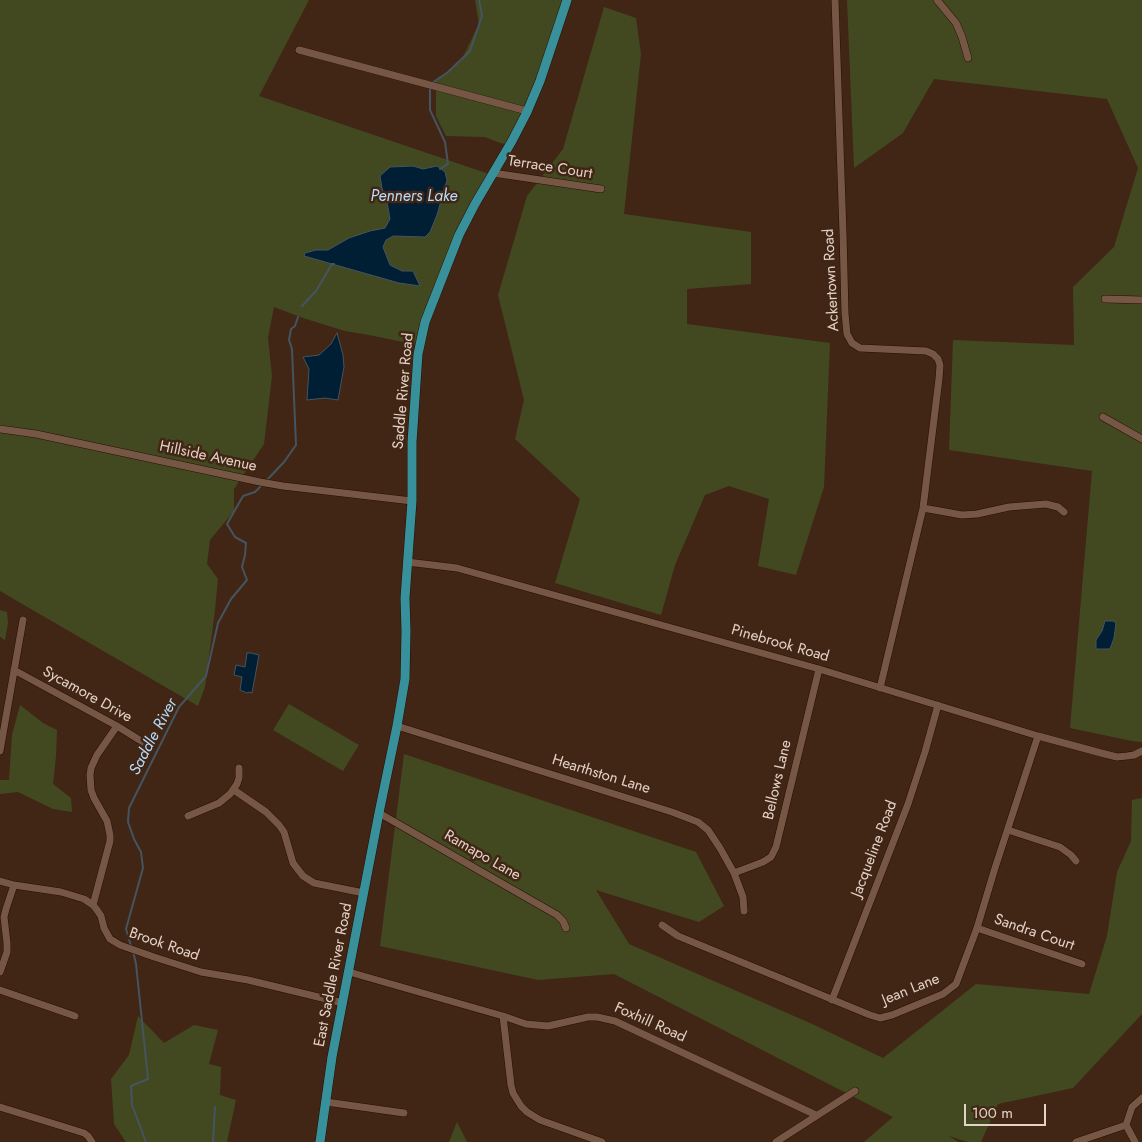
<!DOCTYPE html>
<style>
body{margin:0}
#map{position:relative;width:1142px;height:1142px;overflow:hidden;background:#412615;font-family:Jost,sans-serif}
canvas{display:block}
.scale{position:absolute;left:964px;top:1104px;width:82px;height:22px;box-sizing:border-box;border:2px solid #e4d2c7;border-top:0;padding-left:6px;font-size:15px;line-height:18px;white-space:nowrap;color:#e4d2c7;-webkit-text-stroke:4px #412615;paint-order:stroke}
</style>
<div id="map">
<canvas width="1142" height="1142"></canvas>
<div class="scale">100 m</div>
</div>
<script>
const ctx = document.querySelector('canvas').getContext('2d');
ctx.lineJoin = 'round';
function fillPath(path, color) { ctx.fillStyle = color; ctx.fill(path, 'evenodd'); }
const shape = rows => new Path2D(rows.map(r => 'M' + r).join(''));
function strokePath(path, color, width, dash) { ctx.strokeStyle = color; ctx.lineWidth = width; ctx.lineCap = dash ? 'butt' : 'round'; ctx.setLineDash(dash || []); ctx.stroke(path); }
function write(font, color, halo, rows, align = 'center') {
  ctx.font = font + ' Jost,sans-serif'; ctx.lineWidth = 5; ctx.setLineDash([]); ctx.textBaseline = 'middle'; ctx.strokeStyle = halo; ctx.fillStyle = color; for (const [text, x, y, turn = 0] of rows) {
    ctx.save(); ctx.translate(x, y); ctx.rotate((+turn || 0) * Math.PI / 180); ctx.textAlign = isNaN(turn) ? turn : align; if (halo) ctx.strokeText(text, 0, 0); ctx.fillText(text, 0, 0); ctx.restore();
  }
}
fillPath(shape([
 [0,0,309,0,259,96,489,174,418,345,369,335,345,331,303,318,274,307,268,338,272,376,264,444,234,489,234,511,210,540,207,564,218,579,215,610,205,687,198,706,0,591],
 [475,0,570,0,511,145,500,143,485,137,446,136,436,116,436,81,461,61,479,24],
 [847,0,1142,0,1142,742,1132,741,1070,728,1092,471,949,450,953,340,1074,345,1073,287,1114,247,1138,168,1107,99,934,79,903,133,854,168],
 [604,7,636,18,641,54,624,214,751,232,751,284,687,289,687,324,830,343,824,487,796,575,758,566,769,499,729,486,705,495,675,565,661,615,555,583,580,499,515,439,524,400,498,295,527,196,563,149],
 [0,610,7,612,8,623,5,640,0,637],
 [289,704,359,745,343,771,273,730],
 [20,705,43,723,57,730,56,756,53,784,71,798,72,812,53,809,18,792,0,794,0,780,9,780,12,735],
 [404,754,696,852,724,906,699,922,596,890,629,944,810,1023,883,1058,976,984,1089,994,1107,936,1117,872,1131,841,1132,800,1142,798,1142,1014,1073,1088,998,1104,981,1142,968,1142,949,1136,958,1142,864,1142,893,1117,614,974,538,980,380,946],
 [138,1016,164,1043,194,1025,218,1030,209,1064,221,1067,220,1095,236,1100,227,1142,126,1142,114,1124,111,1079,129,1055],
 [457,1122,467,1142,449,1142]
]), '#424921');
const water = shape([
 [413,166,423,169,437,166,445,172,447,180,437,215,430,232,425,237,393,236,386,240,383,247,390,265,402,271,413,271,420,286,399,283,304,256,305,253,316,250,328,250,349,238,370,231,385,228,390,219,387,202,382,188,380,176,390,167,413,166],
 [337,333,343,355,344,367,338,400,325,398,307,400,309,369,303,357,319,355,331,344,337,333],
 [1105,621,1113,621,1116,623,1114,638,1110,649,1096,649,1096,640,1102,631,1105,621],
 [247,653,251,653,259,655,252,693,249,692,247,693,240,690,242,677,234,675,236,665,245,667,247,653]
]);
fillPath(water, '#001e34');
strokePath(water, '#445460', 1);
strokePath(shape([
 [432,83,448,72,470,51,482,16,479,0],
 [430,87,430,110,445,142,448,164,440,169],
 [302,306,316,291,332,264,334,264],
 [267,480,284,462,296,445,292,349,289,340,291,329,295,326,298,317],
 [131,946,126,929,143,868,141,852,134,839,128,822,129,808,179,707,206,676,218,623,231,599,247,580,242,567,245,555,246,543,235,537,227,524,243,496,255,492,262,485],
 [133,951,136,964,148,1079,131,1086,132,1105,146,1142],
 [213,1142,215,1107]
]), '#445460', 2);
const minor = shape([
 [835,0,843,233,845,313,847,334,852,343,860,348,926,351,933,354,938,359,940,365,939,379,923,508,880,688],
 [937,0,956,23,962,37,968,58],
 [299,50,527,111],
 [493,173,601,189],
 [1105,299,1142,300],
 [1103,417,1142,439],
 [0,429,36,434,260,482,283,486,412,501],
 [923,508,962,515,977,514,1009,507,1046,504,1058,507,1064,512],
 [407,562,457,568,819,669,1038,736,1101,753,1117,757,1127,756,1134,755,1142,751],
 [14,670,117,726,146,744],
 [397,726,672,812,698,822,708,830,720,848,734,873,743,897,744,911],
 [0,751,23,620],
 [234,790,266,812,279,825,284,832,293,863,303,876,314,883,364,893],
 [379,813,557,915,563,921,566,928],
 [188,816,219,803,230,794,237,784,239,778,239,768],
 [1008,830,1060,847,1071,855,1076,861],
 [734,873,763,862,771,857,776,847,819,669],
 [0,881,14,885,61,892,84,899,93,905,97,910,101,916,104,928,110,939,120,945,154,957,201,972,248,980,343,1003],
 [93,905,110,841,110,835,107,821,94,798,91,790,90,775,91,768,97,755,117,726],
 [662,925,678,936,870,1015,880,1018,892,1015,943,994,956,984,977,928,995,868,1038,736],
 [977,928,1082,964],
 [0,972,7,952,7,943,4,917,6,909,14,885],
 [349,972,503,1016,526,1024,548,1026,588,1017,597,1017,615,1021,816,1115],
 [0,990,75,1016],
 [832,1000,908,804,925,752,938,705],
 [503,1016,511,1085,513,1093,521,1106,527,1112,540,1120,602,1142],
 [326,1102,404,1113],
 [0,1107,84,1133,88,1136,92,1142],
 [776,1142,855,1091],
 [1076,1142,1126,1125],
 [1135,1142,1126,1125,1132,1107,1142,1098]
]);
const major = shape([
 [320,1142,332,1057,379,813,397,726,405,679,406,631,405,598,412,501,412,442,418,354,425,322,459,235,475,204,512,141,527,112,540,81,567,0]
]);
strokePath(minor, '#270e01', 8);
strokePath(major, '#270e01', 10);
strokePath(minor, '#765745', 7);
strokePath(major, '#38919a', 9);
write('15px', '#e4d2c7', '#412615', [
 ["Terrace Court",550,168,9],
 ["Ackertown Road",832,280,-93],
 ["Saddle River Road",404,391,-85],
 ["Hillside Avenue",208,457,12],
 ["Pinebrook Road",780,644,16],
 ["Sycamore Drive",87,695,29],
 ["Hearthston Lane",601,775,17],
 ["Bellows Lane",778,780,-77],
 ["Jacqueline Road",875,849,-69],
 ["Ramapo Lane",482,856,30],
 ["Sandra Court",1034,933,19],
 ["Brook Road",164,945,19],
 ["East Saddle River Road",334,975,-79],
 ["Jean Lane",911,990,-22],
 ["Foxhill Road",650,1023,24]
]);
write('italic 16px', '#b5ddfd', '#412615', [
 ["Penners Lake",414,197],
 ["Saddle River",154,737,-62]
]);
</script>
